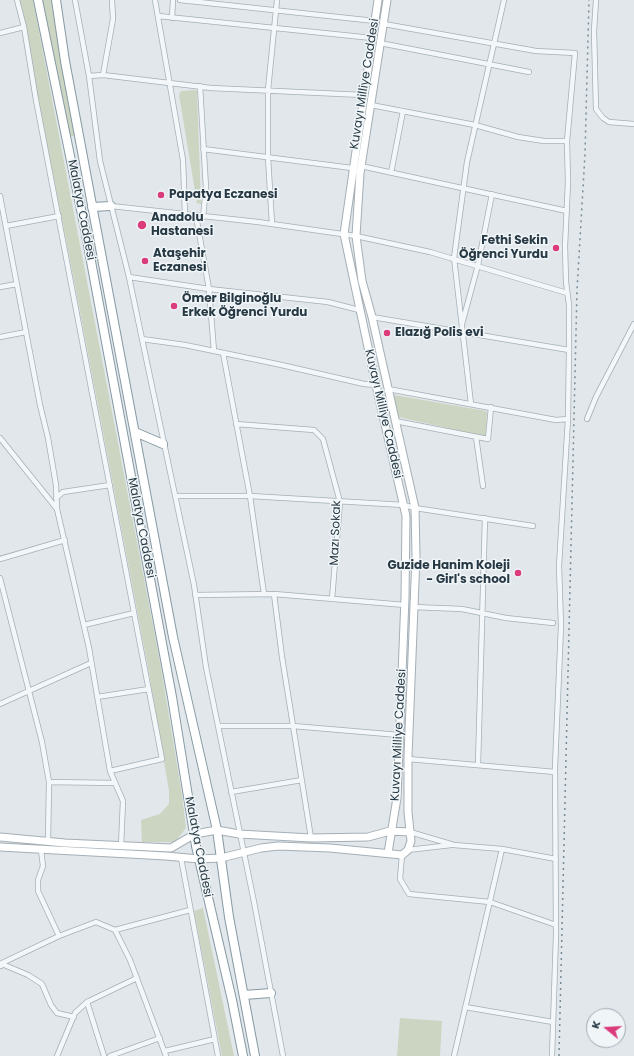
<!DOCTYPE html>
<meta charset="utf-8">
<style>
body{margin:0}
#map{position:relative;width:634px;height:1056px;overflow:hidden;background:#e1e7eb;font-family:Poppins,sans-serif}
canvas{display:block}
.north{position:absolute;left:586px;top:1008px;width:40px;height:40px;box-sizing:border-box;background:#f0f5f8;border:1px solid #a0aab0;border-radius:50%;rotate:288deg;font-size:11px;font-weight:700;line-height:16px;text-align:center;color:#273944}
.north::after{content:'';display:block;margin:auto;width:14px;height:18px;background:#db3a7b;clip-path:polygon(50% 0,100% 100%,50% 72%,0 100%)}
</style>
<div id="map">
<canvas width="634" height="1056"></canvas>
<div class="north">K</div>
</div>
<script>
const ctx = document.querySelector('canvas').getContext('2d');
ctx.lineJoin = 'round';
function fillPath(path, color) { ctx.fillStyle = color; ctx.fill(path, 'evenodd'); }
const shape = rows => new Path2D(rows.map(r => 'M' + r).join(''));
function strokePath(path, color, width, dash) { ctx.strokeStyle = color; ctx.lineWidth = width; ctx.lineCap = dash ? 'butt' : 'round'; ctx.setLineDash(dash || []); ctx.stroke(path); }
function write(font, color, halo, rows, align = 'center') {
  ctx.font = font + ' Poppins,sans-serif'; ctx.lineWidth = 3; ctx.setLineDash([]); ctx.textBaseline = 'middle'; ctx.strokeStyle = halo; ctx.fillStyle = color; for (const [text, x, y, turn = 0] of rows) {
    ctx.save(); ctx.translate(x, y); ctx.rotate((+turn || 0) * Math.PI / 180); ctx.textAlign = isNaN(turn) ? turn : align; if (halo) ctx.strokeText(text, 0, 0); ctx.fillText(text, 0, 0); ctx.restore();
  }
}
fillPath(shape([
 [18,0,33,0,160,662,182,795,186,828,175,842,142,842,141,820,160,814,169,804,169,791,148,667,69,254],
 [42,0,51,0,75,136,70,136],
 [196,90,197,92,201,204,197,203,179,95,181,91],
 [394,395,486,411,487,413,486,435,484,436,398,417],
 [203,908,234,1056,222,1056,194,911],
 [400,1018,442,1021,440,1056,397,1056]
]), '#cbd5c1');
const minor = shape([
 [17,0,24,27,36,100,162,759,110,771],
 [75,0,89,76,100,161,129,277,142,339,185,345,277,364,364,384,376,385],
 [155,0,183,160,185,215],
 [180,0,375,21],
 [596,0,594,31,596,109,603,118,609,122,634,124],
 [158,16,372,38],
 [172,18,173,0],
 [384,24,536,51,575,53,567,141,568,182,565,246,566,282,569,305,569,350,568,419,559,566,561,626,555,767,556,935,552,1056],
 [0,33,24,27],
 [380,43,529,72],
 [103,75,113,19,112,0],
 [89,76,103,75,211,88,363,95],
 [200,86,206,188,203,217],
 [371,105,475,125,518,137,544,141,567,141],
 [203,149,352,168],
 [361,166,567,211],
 [391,173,403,111],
 [0,196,40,405,48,438,56,485,57,509,89,648,110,771,123,801,121,846],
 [111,206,258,222,356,236,430,252,567,293],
 [196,216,209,289,214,351],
 [272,224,268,157,268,90,277,0],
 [6,226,59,216],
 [129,277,209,289,328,302,359,310],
 [0,287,17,284],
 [372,317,569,350],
 [462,324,478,265,492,194],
 [0,337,26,332],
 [142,339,194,585,206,667,254,902,283,1056],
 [223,353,250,496,264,594],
 [388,389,556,420,568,419],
 [471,404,454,258,467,162,504,0],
 [587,419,596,397,634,324],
 [395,421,488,439,491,407],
 [236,424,314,430,323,439,340,502,332,599],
 [476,437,483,486],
 [0,438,57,509],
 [176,496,250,496,404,505,415,508,533,526],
 [56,498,63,492,110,485],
 [0,559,65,540],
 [0,578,42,742,49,782,48,841],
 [274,594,282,657,311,838],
 [195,595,274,594,405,605],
 [413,607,462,609,506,618,553,623],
 [84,625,134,613],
 [97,697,149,689],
 [0,704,91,663],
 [218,726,293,726,399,735],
 [408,759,555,772],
 [478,764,485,518],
 [49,782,115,783],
 [231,792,302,780],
 [410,832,454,845,502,849,556,859],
 [41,850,43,866,38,880,38,891,59,936],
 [408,850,451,845],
 [402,855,400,879,409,894,490,902,556,925],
 [181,858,218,1056],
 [115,930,190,910],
 [0,964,59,936,96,922,115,930,130,960,166,1056],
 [1,966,2,964,28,975,42,984,51,1005,57,1013,74,1017],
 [87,1002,137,978],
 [465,1007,553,1022],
 [165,1051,215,1039],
 [57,1056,75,1013,87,1002,104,1056],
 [110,1056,160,1038],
 [454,1056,502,849]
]);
const secondary = shape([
 [378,0,344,234,376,385,406,516,405,598,397,798,388,853],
 [0,837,65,843,171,848,195,834,217,830,239,834,311,838,368,837,390,831,410,832],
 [0,847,166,856,199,859,221,858,261,848,278,846,330,848,402,855,408,850,411,841,408,812,408,756,416,556,415,508,372,317,362,281,356,236,360,173,387,0]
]);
const trunk = shape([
 [38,0,85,229,172,697,196,846,232,1000,243,1056],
 [56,0,65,61,173,637,217,830,229,917,255,1056],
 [92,207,111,206],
 [135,432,163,444],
 [244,995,271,993]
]);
strokePath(minor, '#a5afb6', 6);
strokePath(secondary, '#a5afb6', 9);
strokePath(trunk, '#8699a3', 10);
strokePath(minor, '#f4f7f9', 4.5);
strokePath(secondary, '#fff', 7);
strokePath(trunk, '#fff', 8);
strokePath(shape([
 [559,1056,577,290,585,154,589,0]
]), '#788b96', 1.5, [2, 4]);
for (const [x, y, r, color] of [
 [161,195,4,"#db3a7b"],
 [142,225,5,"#db3a7b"],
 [556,248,4,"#db3a7b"],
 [145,261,4,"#db3a7b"],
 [174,306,4,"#db3a7b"],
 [387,333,4,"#db3a7b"],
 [518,573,4,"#db3a7b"]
]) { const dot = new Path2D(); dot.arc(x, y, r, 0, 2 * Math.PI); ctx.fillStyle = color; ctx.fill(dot); strokePath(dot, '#f0f5f8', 1.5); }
write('12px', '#273944', '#f0f5f8', [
 ["Kuvayı Milliye Caddesi",365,84,-81],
 ["Malatya Caddesi",81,210,79],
 ["Kuvayı Milliye Caddesi",383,414,77],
 ["Malatya Caddesi",141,528,79],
 ["Mazı Sokak",336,533,-88],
 ["Kuvayı Milliye Caddesi",399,735,-87],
 ["Malatya Caddesi",198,847,79]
]);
write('bold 12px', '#273944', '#f0f5f8', [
 ["Papatya Eczanesi",169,195],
 ["Anadolu",151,218],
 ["Hastanesi",151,232],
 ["Fethi Sekin",548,241,"right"],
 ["Öğrenci Yurdu",548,255,"right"],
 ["Ataşehir",153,254],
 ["Eczanesi",153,268],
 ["Ömer Bilginoğlu",182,299],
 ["Erkek Öğrenci Yurdu",182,313],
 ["Elazığ Polis evi",395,333],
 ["Guzide Hanim Koleji",510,566,"right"],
 ["- Girl's school",510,580,"right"]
], 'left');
</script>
